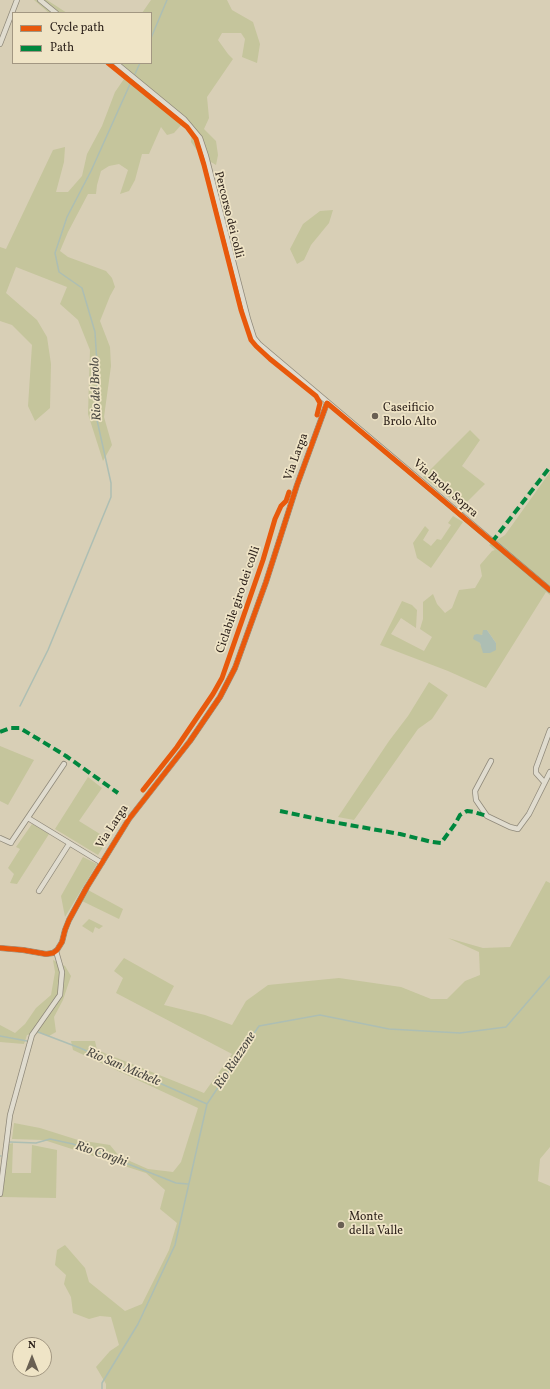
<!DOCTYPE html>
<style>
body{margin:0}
#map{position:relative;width:550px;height:1389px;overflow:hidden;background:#d8cfb6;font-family:Vollkorn,serif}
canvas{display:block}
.legend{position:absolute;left:12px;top:12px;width:140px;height:52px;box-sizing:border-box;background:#efe4c6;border:1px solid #a29782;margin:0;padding:5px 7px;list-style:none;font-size:12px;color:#2f241d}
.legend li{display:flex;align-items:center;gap:8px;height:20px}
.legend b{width:20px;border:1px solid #a29782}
.north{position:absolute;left:12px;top:1337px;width:40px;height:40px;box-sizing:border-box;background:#efe4c6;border:1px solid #a29782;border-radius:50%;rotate:0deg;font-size:11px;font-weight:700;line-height:16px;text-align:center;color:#2f241d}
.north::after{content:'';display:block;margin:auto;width:14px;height:18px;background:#6a6053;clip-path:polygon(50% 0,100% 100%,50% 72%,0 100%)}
</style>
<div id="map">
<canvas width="550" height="1389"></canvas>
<ul class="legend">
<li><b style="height:5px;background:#e8590c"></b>Cycle path</li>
<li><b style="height:5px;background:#00873e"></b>Path</li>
</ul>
<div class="north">N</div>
</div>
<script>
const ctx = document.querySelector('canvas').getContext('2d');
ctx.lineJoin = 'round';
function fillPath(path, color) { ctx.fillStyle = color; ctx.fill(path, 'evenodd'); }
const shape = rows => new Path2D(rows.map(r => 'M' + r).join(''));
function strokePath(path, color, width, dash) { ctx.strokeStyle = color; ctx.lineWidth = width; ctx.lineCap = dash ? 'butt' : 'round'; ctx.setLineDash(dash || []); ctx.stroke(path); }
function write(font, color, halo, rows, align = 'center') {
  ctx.font = font + ' Vollkorn,serif'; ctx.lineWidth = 3.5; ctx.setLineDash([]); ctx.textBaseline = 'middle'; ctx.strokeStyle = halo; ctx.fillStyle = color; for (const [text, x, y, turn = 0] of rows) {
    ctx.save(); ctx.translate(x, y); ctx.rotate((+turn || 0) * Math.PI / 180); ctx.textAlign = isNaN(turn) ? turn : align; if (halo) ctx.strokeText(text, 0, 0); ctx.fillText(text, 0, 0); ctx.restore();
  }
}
fillPath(shape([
 [34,0,47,0,67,13,49,13],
 [151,0,227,0,232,10,253,22,260,44,257,63,242,57,245,39,241,33,222,33,218,40,228,54,233,59,207,97,209,118,204,129,216,141,218,155,216,165,201,156,191,142,192,132,182,124,174,133,167,135,161,127,149,154,142,154,135,180,129,191,120,194,128,170,119,164,109,166,101,171,97,185,96,194,88,194,68,232,60,251,68,257,106,271,112,278,115,287,110,296,100,321,110,347,111,366,104,417,112,445,103,461,88,414,90,350,78,320,60,304,67,287,16,267,6,293,37,320,47,337,51,364,50,408,35,421,28,406,32,345,12,325,0,321,0,247,6,249,53,150,65,147,64,162,56,192,68,192,82,176,87,154,102,126,115,92,124,79,105,63,151,63,151,13,142,13],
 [333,210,329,223,311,245,304,260,297,264,290,249,303,224,320,211],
 [470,430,480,440,462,466,485,484,462,507,423,477],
 [550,472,550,595,546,592,486,688,448,671,380,645,402,601,412,605,417,610,416,628,401,618,391,634,424,651,432,637,420,629,423,619,423,602,433,594,437,604,445,613,452,608,459,590,475,588,482,576,480,565,492,551,495,550,489,545,505,535],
 [487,630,496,643,481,646,480,643,476,640],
 [453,516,463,522,431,568,417,558,413,543,425,526,429,530,423,540,431,546,437,539,441,540,451,525,448,523],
 [429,682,448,695,432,719,418,729,354,820,338,817,389,741,408,716],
 [0,746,34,760,8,805,0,801],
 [88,777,102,788,79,821,108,839,98,855,55,829],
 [32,824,49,834,17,884,10,883,14,874,8,868,20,849,16,847],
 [83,857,97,864,65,917,61,896],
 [546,881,550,883,550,1147,540,1159,538,1181,550,1186,550,1389,106,1389,106,1384,96,1367,110,1351,119,1345,111,1317,100,1316,89,1319,73,1313,71,1297,64,1284,66,1275,55,1265,57,1250,65,1245,85,1268,89,1282,125,1311,142,1304,169,1250,177,1223,160,1209,165,1190,146,1173,44,1140,12,1139,14,1123,40,1128,78,1140,110,1145,119,1156,132,1162,148,1169,173,1172,181,1162,198,1108,73,1050,71,1041,95,1041,97,1050,204,1093,232,1054,116,993,123,978,114,971,124,958,174,986,164,1005,205,1015,232,1025,246,1001,268,985,339,978,401,987,431,999,447,999,465,981,480,975,479,952,448,938,483,948,510,947],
 [88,890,123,909,119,919,82,901],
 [89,919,103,926,99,929,95,927,93,933,82,926],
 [53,960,65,966,71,976,63,1000,54,1017,56,1032,49,1036,40,1033,27,1035,24,1044,0,1042,0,1025,15,1033,25,1024,36,1008,51,995,55,972],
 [13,1143,12,1173,31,1173,32,1145,57,1150,56,1198,2,1197,9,1144]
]), '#c5c59c');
fillPath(shape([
 [483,630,487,630,496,643,496,650,490,653,483,653,480,643,473,639,474,635,477,634,482,635]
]), '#adbeb3');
strokePath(shape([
 [151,38,167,0],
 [135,74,140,63],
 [20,706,48,650,111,497,111,483,97,420,97,364,95,332,82,288,59,272,55,253,67,217,91,171,131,82],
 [38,1032,80,1048,207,1104],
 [0,1036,27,1041],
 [10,1142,36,1143,50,1139,73,1144,108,1156,176,1183,188,1184],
 [0,1156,1,1156],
 [102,1389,102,1383,138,1324,175,1245,207,1104,259,1026,320,1015,389,1029,460,1033,506,1027,550,976]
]), '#adbeb3', 1.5);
const minor = shape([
 [40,0,56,13],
 [0,44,17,0],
 [116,63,184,119,200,138,206,156,248,319,254,338,259,344,550,590],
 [491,761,475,791,476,800,487,816,510,827,518,829,529,814,550,772],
 [544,782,536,773,536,768,550,730],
 [28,818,102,863],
 [0,838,11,843,12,841,64,764],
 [39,891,69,844],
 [0,948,23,950,46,954,53,953,57,950,62,942,65,930,69,920,87,887,129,819,190,741,220,697,235,668,266,582,297,485,327,403],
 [0,1194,10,1115,32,1035,60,995,62,972,56,951]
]);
strokePath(minor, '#8f897a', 6);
strokePath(minor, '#e0dccf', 4.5);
strokePath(shape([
 [492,542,550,467],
 [0,732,10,728,20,728,66,756,118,793],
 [280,811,327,821,400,834,432,842,441,843,455,824,460,815,467,811,474,812,487,816]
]), '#00873e', 4, [8, 4]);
strokePath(shape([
 [108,63,187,127,196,139,204,165,241,310,251,340,256,346,270,359,316,396,320,403,317,415],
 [143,790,177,747,213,694,222,678,263,560,275,519,281,506,286,501,289,492],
 [0,948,23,950,46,954,53,953,57,950,62,942,65,930,69,920,87,887,129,819,190,741,220,697,235,668,266,582,297,485,327,403,550,590]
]), '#e8590c', 5);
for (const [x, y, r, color] of [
 [375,416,4,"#6a6053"],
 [341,1225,4,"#6a6053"]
]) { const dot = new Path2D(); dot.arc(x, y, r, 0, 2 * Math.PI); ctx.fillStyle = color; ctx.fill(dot); strokePath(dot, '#efe4c6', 1.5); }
write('12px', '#2f241d', '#efe4c6', [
 ["Percorso dei colli",228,215,76],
 ["Via Larga",297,457,-70],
 ["Via Brolo Sopra",445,489,41],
 ["Ciclabile giro dei colli",239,600,-71],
 ["Via Larga",113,827,-57]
]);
write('12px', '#2f241d', '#efe4c6', [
 ["Caseificio",383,409],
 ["Brolo Alto",383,423],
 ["Monte",349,1218],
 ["della Valle",349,1232]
], 'left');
write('italic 13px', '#4a4842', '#efe4c6', [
 ["Rio del Brolo",97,389,-92],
 ["Rio Riazzone",236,1061,-57],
 ["Rio San Michele",123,1068,23],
 ["Rio Corghi",101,1155,19]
]);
</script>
